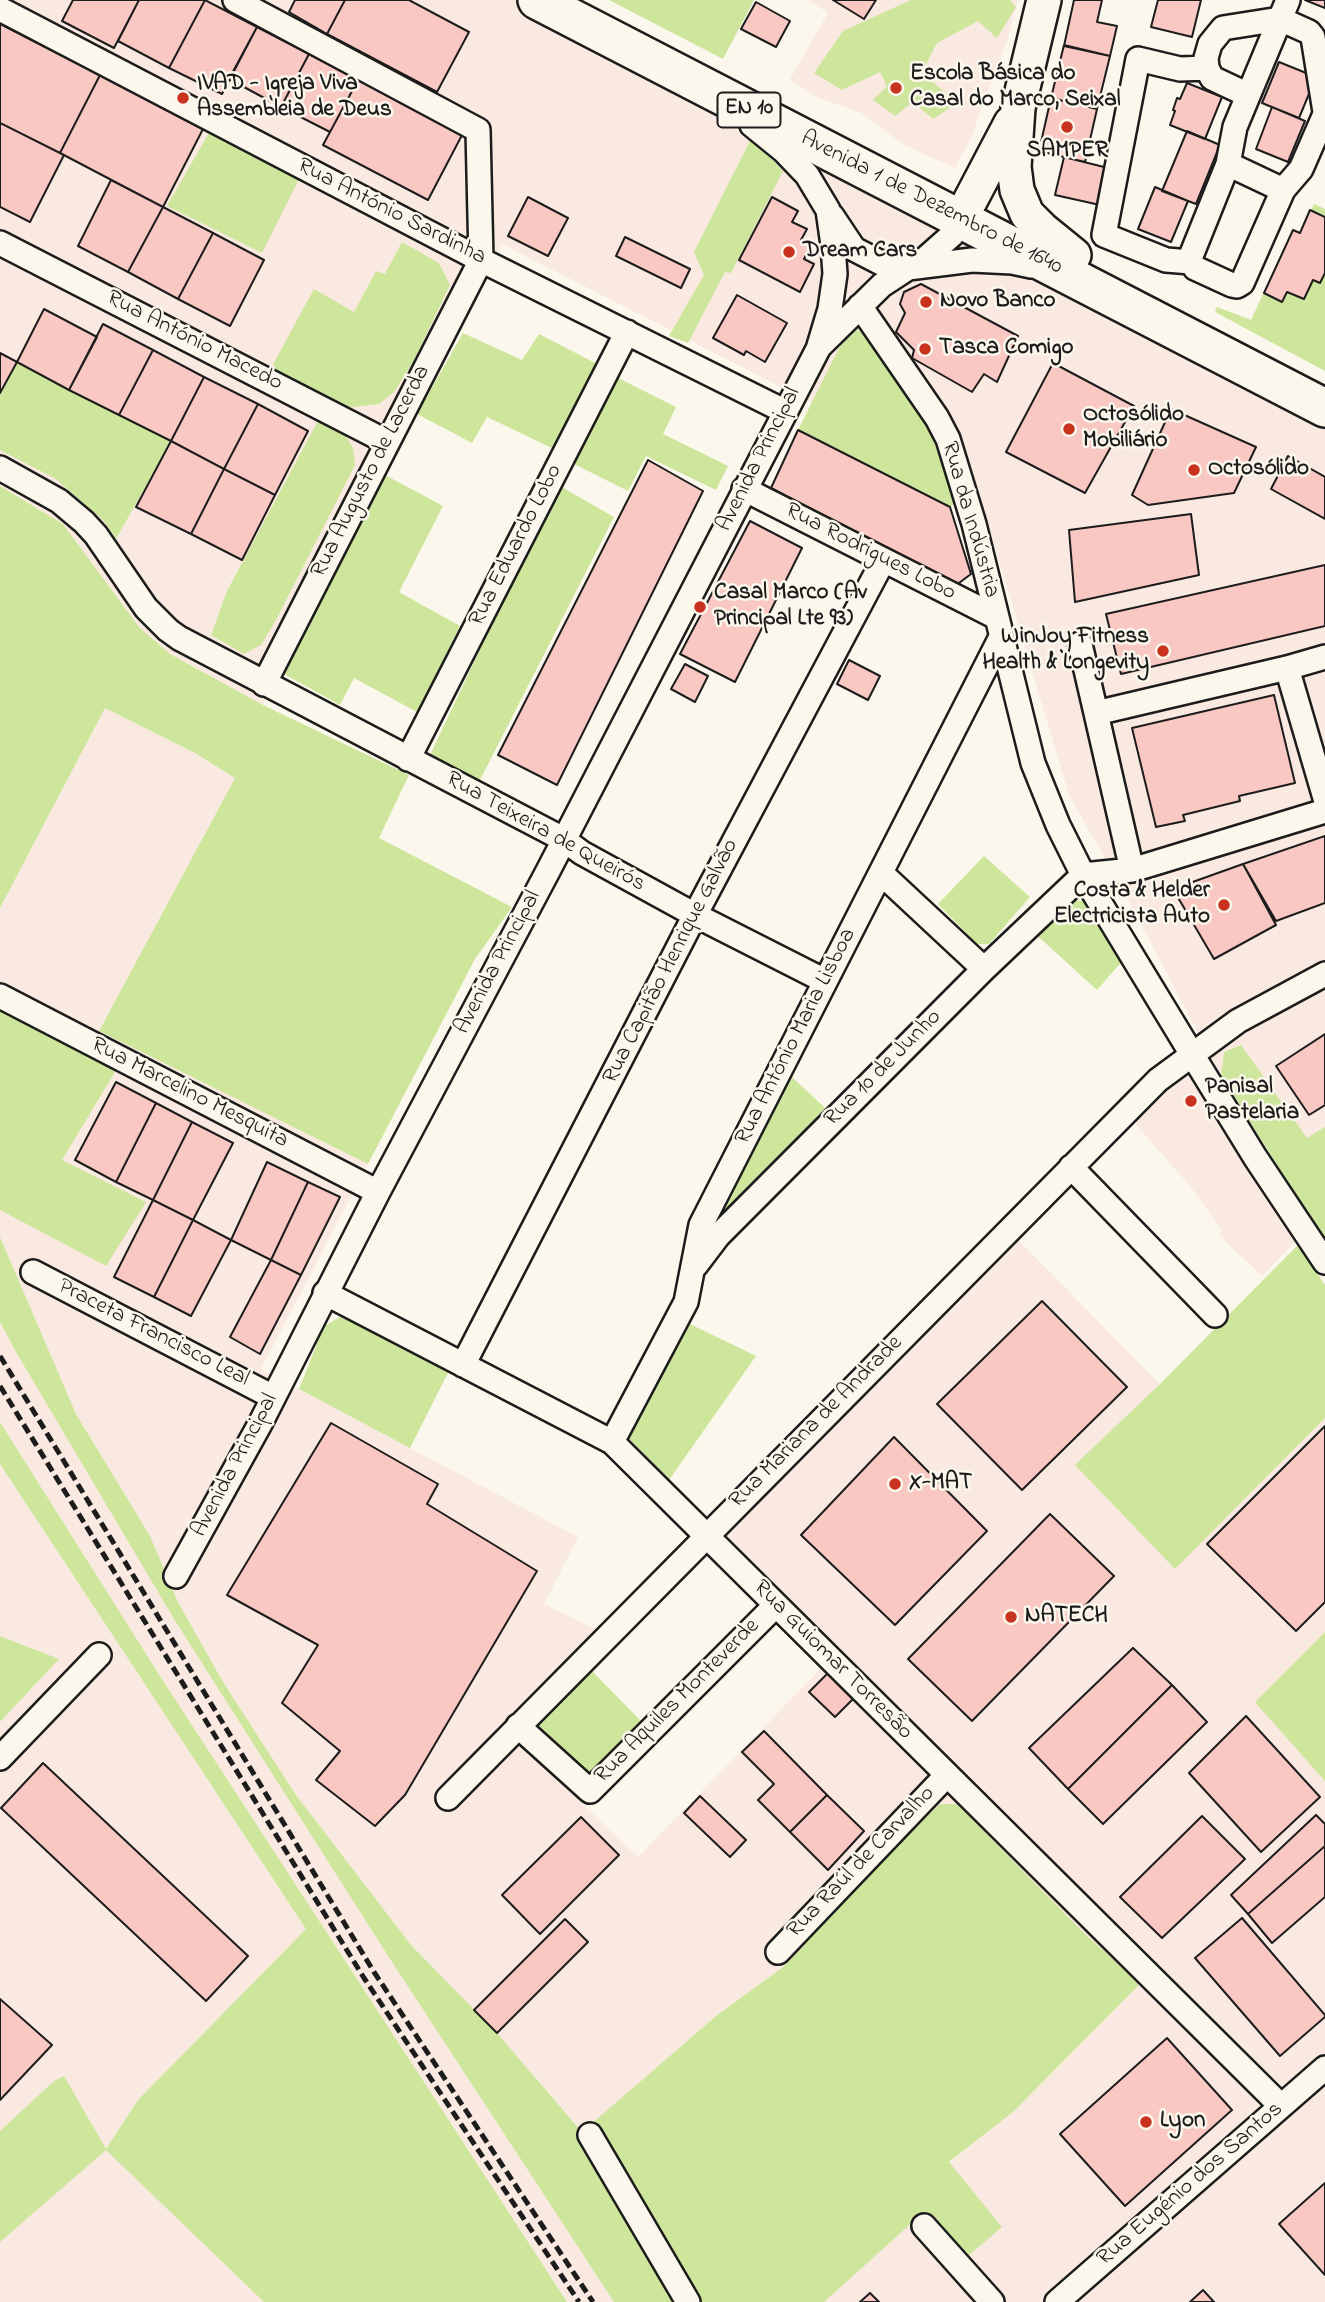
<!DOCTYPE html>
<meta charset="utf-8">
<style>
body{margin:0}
canvas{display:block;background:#fbf7ec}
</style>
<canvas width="1325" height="2302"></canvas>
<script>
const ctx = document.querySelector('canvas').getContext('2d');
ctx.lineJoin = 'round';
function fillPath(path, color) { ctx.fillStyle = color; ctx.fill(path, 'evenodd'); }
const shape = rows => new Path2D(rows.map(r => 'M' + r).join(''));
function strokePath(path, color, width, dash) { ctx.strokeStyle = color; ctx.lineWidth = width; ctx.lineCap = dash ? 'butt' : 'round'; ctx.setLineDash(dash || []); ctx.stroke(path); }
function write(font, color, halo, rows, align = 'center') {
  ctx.font = font + ' "Indie Flower",sans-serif'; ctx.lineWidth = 5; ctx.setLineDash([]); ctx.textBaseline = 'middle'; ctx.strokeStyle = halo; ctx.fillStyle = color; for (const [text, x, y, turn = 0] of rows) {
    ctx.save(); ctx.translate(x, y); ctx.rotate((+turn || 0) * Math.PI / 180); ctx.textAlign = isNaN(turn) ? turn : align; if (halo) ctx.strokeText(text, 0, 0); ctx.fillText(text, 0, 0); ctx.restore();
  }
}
fillPath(shape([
 [0,0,559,0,1325,399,1325,1128,1275,1161,1221,1076,1124,892,1069,795,981,500,955,503,929,426,891,374,866,334,849,327,812,403,502,244,263,705,170,654,139,627,63,524,0,486],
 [809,0,1018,0,1008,38,972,135,955,168,906,146,861,113,814,96,790,79,828,13],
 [105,708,195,753,235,778,99,1031,368,1164,261,1369,578,1537,544,1604,597,1630,503,1727,638,1857,837,1652,718,1536,1018,1240,1160,1384,1298,1245,1325,1285,1325,2302,824,2302,925,2211,1001,2227,949,2163,1013,2112,1140,1985,1084,1933,848,1892,783,1967,716,2016,583,2132,497,2033,411,1945,296,1795,223,1682,178,1602,150,1536,76,1414,0,1237,0,908],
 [1184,1070,1295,1242,1262,1276,1219,1235,1222,1230,1190,1186,1133,1121],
 [0,1322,16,1352,390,1959,614,2302,567,2302,160,1676,0,1422],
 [0,1464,306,1929,138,2100,106,2149,264,2302,0,2302,0,1722,59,1659,0,1636]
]), '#fae9e0');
fillPath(shape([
 [609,0,754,0,723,59],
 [911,0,1010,0,1016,7,997,38,978,21,937,43,922,72,957,103,933,119,913,102,895,116,873,100,887,86,880,72,842,90,814,73,843,31],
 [210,131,300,177,262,253,167,206],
 [750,141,759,146,783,171,731,273,725,272,688,343,669,336,704,275,694,252],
 [1314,204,1325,209,1325,371,1215,312,1217,307,1251,320,1293,230,1300,233],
 [402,242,439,263,450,285,413,362,394,392,379,404,345,408,270,370,314,289,354,312,376,271,385,274],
 [850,326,866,334,891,374,929,426,955,503,950,507,798,430],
 [463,333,522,360,539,334,597,364,556,450,487,417,472,443,417,414],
 [17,362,171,441,116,539,105,522,56,479,0,450,0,393],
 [616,377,676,407,663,434,728,466,716,490,646,456,628,491,574,464],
 [319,419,344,433,353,448,355,465,275,622,261,645,244,654,211,635,227,591],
 [385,475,443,506,399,592,460,626,417,712,354,678,340,705,284,674],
 [558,485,614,517,480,780,429,757],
 [0,486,63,524,139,627,170,654,263,705,409,775,379,838,512,907,475,959,368,1164,99,1031,235,778,195,753,105,708,0,908],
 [984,856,1030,897,989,944,977,944,938,904],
 [1070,901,1086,901,1125,958,1097,990,1031,930],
 [0,1008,118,1067,62,1160,146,1202,106,1266,0,1210],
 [1241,1045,1307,1138,1325,1127,1325,1241,1221,1076,1224,1052],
 [791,1076,825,1108,721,1222,713,1219],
 [0,1237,76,1414,150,1536,178,1602,223,1682,296,1795,411,1945,497,2033,582,2132,716,2016,783,1967,848,1892,940,1804,957,1804,1084,1933,1140,1984,1013,2112,949,2162,1002,2227,967,2257,925,2211,824,2302,614,2302,390,1959,174,1619,16,1352,0,1322],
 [1298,1245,1325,1285,1325,1418,1175,1569,1075,1465,1160,1384],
 [342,1316,450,1369,410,1448,299,1389,324,1326],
 [690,1324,756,1356,669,1480,629,1439],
 [0,1422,160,1676,567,2302,264,2302,106,2150,0,2242,0,2131,54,2081,64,2076,106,2149,138,2100,306,1929,0,1464],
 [1325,1632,1325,1781,1255,1702],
 [0,1636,59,1659,0,1722],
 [590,1669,641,1721,585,1777,533,1725]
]), '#cee69c');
const building = shape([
 [73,0,139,0,114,48,62,21,73,0],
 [139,0,205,0,169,68,118,41,139,0],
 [205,0,257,27,222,94,169,68,205,0],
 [295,0,345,0,327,34,289,12,295,0],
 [345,0,409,0,469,32,437,92,327,34,345,0],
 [833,0,876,0,864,19,833,0],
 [1074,0,1102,0,1097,22,1117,26,1110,56,1064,46,1074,0],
 [1158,0,1201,0,1192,37,1151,27,1158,0],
 [1305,0,1325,0,1325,8,1305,0],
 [756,2,790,21,776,47,741,29,756,2],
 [0,24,100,75,60,153,0,123,0,24],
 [257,27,309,54,281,107,229,79,257,27],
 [1064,45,1110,56,1097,109,1051,98,1064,45],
 [309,54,358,80,330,132,281,107,309,54],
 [1279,62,1316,77,1299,118,1262,103,1279,62],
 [100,75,203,129,163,207,60,153,100,75],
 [358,80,462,135,428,200,323,145,358,80],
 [1187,83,1222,97,1205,139,1170,125,1175,111,1173,110,1177,98,1180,99,1187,83],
 [1051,98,1097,109,1085,162,1039,151,1051,98],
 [1272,107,1305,121,1288,162,1256,149,1272,107],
 [0,123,64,155,30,222,0,207,0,123],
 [1187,131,1220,145,1196,204,1162,191,1187,131],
 [1064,157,1108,168,1100,205,1055,195,1064,157],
 [111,180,163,207,128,272,78,246,111,180],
 [1155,187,1188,201,1171,242,1138,229,1155,187],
 [528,197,568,218,548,256,508,236,528,197],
 [772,197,798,211,792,222,807,229,801,240,811,245,804,259,814,264,800,292,739,260,772,197],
 [163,207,213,233,178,299,128,272,163,207],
 [1310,210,1325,217,1325,273,1320,283,1313,280,1304,299,1287,292,1282,302,1264,293,1293,230,1300,233,1310,210],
 [213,233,264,260,230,326,178,299,213,233],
 [625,237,690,269,681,288,616,256,625,237],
 [921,284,1018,336,997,382,984,374,972,392,912,358,914,350,896,332,905,313,900,304,904,292,921,284],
 [737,295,787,323,765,362,746,351,744,355,713,338,737,295],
 [44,309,97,337,69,390,17,362,44,309],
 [103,324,153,350,119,415,69,390,103,324],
 [153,350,204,377,171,441,119,415,153,350],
 [0,353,17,362,0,393,0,353],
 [1053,363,1134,406,1085,493,1006,452,1053,363],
 [204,377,258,404,224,469,171,441,204,377],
 [258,404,308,431,275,495,224,469,258,404],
 [1171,409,1256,447,1234,493,1148,505,1132,495,1171,409],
 [798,430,950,507,971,574,955,586,771,488,798,430],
 [171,441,224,469,191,534,136,507,171,441],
 [1288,456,1325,477,1325,519,1271,489,1288,456],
 [648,460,703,491,557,785,498,755,648,460],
 [224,469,275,495,242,560,191,534,224,469],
 [1191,514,1199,575,1075,602,1069,530,1191,514],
 [750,521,802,548,735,682,680,654,750,521],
 [1325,565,1325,626,1121,674,1106,614,1325,565],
 [849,660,880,676,868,700,837,684,849,660],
 [685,664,708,676,695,702,671,689,685,664],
 [1274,695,1295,783,1239,796,1240,801,1183,815,1185,821,1156,827,1132,728,1274,695],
 [1325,836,1325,903,1276,921,1243,864,1325,836],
 [1243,864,1276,925,1214,959,1173,889,1243,864],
 [1325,1034,1325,1105,1309,1115,1276,1066,1325,1034],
 [116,1082,156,1103,116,1182,75,1160,116,1082],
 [156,1103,192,1122,153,1200,116,1182,156,1103],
 [192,1122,233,1143,193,1220,153,1200,192,1122],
 [267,1162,308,1182,271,1260,231,1240,267,1162],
 [308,1182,340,1197,301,1275,271,1260,308,1182],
 [153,1200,193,1220,154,1297,114,1277,153,1200],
 [193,1220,231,1240,191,1316,154,1297,193,1220],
 [271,1260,301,1275,260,1354,230,1337,271,1260],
 [1042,1301,1127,1387,1022,1490,937,1404,1042,1301],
 [331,1423,438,1484,427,1504,537,1571,405,1795,375,1826,316,1780,340,1751,282,1703,318,1645,227,1595,331,1423],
 [1325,1426,1325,1602,1296,1631,1207,1544,1325,1426],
 [894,1437,987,1531,895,1625,801,1535,894,1437],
 [1050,1514,1114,1576,972,1721,908,1659,1050,1514],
 [1133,1648,1172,1685,1068,1789,1029,1748,1133,1648],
 [828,1673,854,1698,835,1717,809,1692,828,1673],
 [1172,1685,1207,1722,1103,1824,1068,1789,1172,1685],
 [1246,1716,1320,1797,1261,1852,1189,1773,1246,1716],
 [764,1731,827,1795,790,1832,758,1800,774,1784,742,1752,764,1731],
 [43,1763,248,1956,206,2001,1,1808,43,1763],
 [827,1795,864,1831,828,1870,790,1832,827,1795],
 [700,1796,746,1840,730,1857,684,1813,700,1796],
 [1316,1815,1325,1824,1325,1846,1248,1914,1231,1895,1316,1815],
 [1202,1816,1245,1859,1162,1938,1120,1897,1202,1816],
 [581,1817,619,1855,540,1934,502,1895,581,1817],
 [1325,1846,1325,1897,1272,1943,1248,1914,1325,1846],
 [1242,1918,1325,2015,1325,2017,1280,2056,1195,1958,1242,1918],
 [565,1919,588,1942,497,2033,474,2010,565,1919],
 [0,1999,52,2045,0,2100,0,1999],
 [1167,2038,1232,2110,1125,2206,1060,2134,1167,2038],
 [1325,2183,1325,2275,1279,2224,1325,2183],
 [1203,2290,1214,2302,1190,2302,1203,2290],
 [870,2293,879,2302,860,2302,870,2293]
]);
fillPath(building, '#f9c8c3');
strokePath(building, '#1c1c1c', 2);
const minor = shape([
 [235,0,478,130,481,260,264,684],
 [0,9,481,260,784,411],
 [1280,19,1309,32,1313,37,1325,112],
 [1248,95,1212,78,1207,68,1206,58,1210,44,1223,28,1280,19],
 [1228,164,1235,127,1288,0],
 [832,216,854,249,883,264,908,268],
 [0,243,387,442],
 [1191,262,1166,260,1104,235,1138,59,1180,69,1207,68],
 [1191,262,1195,268,1232,285,1237,286,1242,283,1283,190,1301,169,1325,114],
 [1191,262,1191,256,1228,164,1283,190],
 [918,265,952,235,965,210],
 [860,306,937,418,948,439,974,524,1033,763,1058,825,1083,875,1193,1056,1255,1157,1325,1262],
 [820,346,882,285,908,268,972,260,1012,262,1031,266],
 [0,468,59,501,84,522,96,535,146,608,168,630,179,638,563,839,582,853,695,915,825,981],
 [744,489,996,617],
 [1080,644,1096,713],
 [1287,668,1325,798],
 [408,759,627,332],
 [1132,870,1096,713,1287,668,1325,657],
 [881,873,984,969],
 [0,996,378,1192],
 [1071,1167,1215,1315],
 [696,1265,718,1236,984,969,1083,875,1132,870,1325,811],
 [33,1272,273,1397],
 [325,1293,612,1442,1281,2106],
 [463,1365,695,915,883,561],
 [612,1442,686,1302,701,1225,1001,637],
 [176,1576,260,1424,378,1192,548,871,818,349,830,309,835,274,833,245,828,210,807,175,784,151,752,125],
 [518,1726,590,1791,776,1605],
 [0,1758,99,1655],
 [448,1798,1158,1080,1238,1021,1325,974],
 [778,1952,947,1775],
 [590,2135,688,2302],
 [924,2226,992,2302],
 [1057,2302,1325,2068]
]);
const secondary = shape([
 [1044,0,1018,108,1014,167,1017,190,1027,214,1042,229,1074,255],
 [970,201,1011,123]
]);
const primary = shape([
 [537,0,1325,408]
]);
strokePath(minor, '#1c1c1c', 28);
strokePath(secondary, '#1c1c1c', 38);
strokePath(primary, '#1c1c1c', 42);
strokePath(minor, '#fbf7ec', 23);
strokePath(secondary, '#fbf7ec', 33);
strokePath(primary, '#fbf7ec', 37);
strokePath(shape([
 [0,1356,374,1972,593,2302],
 [0,1386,364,1978,579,2302]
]), '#1c1c1c', 5, [10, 5]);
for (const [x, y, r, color] of [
 [896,88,7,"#c8321e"],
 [183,98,7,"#c8321e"],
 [1067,127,7,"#c8321e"],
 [789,252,7,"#c8321e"],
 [926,302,7,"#c8321e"],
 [925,349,7,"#c8321e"],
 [1069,429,7,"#c8321e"],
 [1194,470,7,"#c8321e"],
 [700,607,7,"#c8321e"],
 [1163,651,7,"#c8321e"],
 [1224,905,7,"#c8321e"],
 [1191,1101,7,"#c8321e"],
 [895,1484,7,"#c8321e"],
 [1011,1617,7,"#c8321e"],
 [1146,2122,7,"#c8321e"]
]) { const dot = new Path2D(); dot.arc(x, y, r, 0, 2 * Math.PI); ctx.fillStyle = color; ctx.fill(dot); strokePath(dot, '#fbf7ec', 2.5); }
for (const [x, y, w] of [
 [749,110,63]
]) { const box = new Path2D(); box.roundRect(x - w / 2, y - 17.5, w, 35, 5); ctx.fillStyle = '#fbf7ec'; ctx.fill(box); strokePath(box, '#1c1c1c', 2); }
write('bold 21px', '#1c1c1c', null, [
 ["EN 10",749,110]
]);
write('bold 23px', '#1c1c1c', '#fbf7ec', [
 ["Escola Básica do",910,75],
 ["Casal do Marco, Seixal",910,101],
 ["IVAD - Igreja Viva",197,85],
 ["Assembleia de Deus",197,111],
 ["SAMPER",1067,152,"center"],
 ["Dream Cars",803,252],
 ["Novo Banco",940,302],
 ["Tasca Comigo",939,349],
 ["Octosólido",1083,416],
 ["Mobiliário",1083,442],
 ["Octosólido",1208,470],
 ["Casal Marco (Av",714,594],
 ["Principal Lte 93)",714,620],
 ["WinJoy Fitness",1149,638,"right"],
 ["Health & Longevity",1149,664,"right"],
 ["Costa & Helder",1210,892,"right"],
 ["Electricista Auto",1210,918,"right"],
 ["Panisal",1205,1088],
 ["Pastelaria",1205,1114],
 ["X-MAT",909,1484],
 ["NATECH",1025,1617],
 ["Lyon",1160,2122]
], 'left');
write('23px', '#1c1c1c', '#fbf7ec', [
 ["Avenida 1 de Dezembro de 1640",931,204,27],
 ["Rua António Sardinha",391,213,27],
 ["Rua António Macedo",194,342,27],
 ["Avenida Principal",760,460,-63],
 ["Rua Augusto de Lacerda",372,472,-63],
 ["Rua da Indústria",969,520,74],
 ["Rua Eduardo Lobo",517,546,-63],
 ["Rua Rodrigues Lobo",870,553,27],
 ["Rua Teixeira de Queirós",545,833,29],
 ["Rua Capitão Henrique Galvão",672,962,-63],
 ["Avenida Principal",499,963,-62],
 ["Rua António Maria Lisboa",797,1037,-63],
 ["Rua 10 de Junho",884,1069,-45],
 ["Rua Marcelino Mesquita",189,1094,27],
 ["Praceta Francisco Leal",153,1334,27],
 ["Rua Mariana de Andrade",817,1423,-45],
 ["Avenida Principal",236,1466,-62],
 ["Rua Guiomar Torresão",832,1661,45],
 ["Rua Aquiles Monteverde",678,1702,-45],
 ["Rua Raúl de Carvalho",862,1863,-46],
 ["Rua Eugénio dos Santos",1191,2185,-41]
]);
</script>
